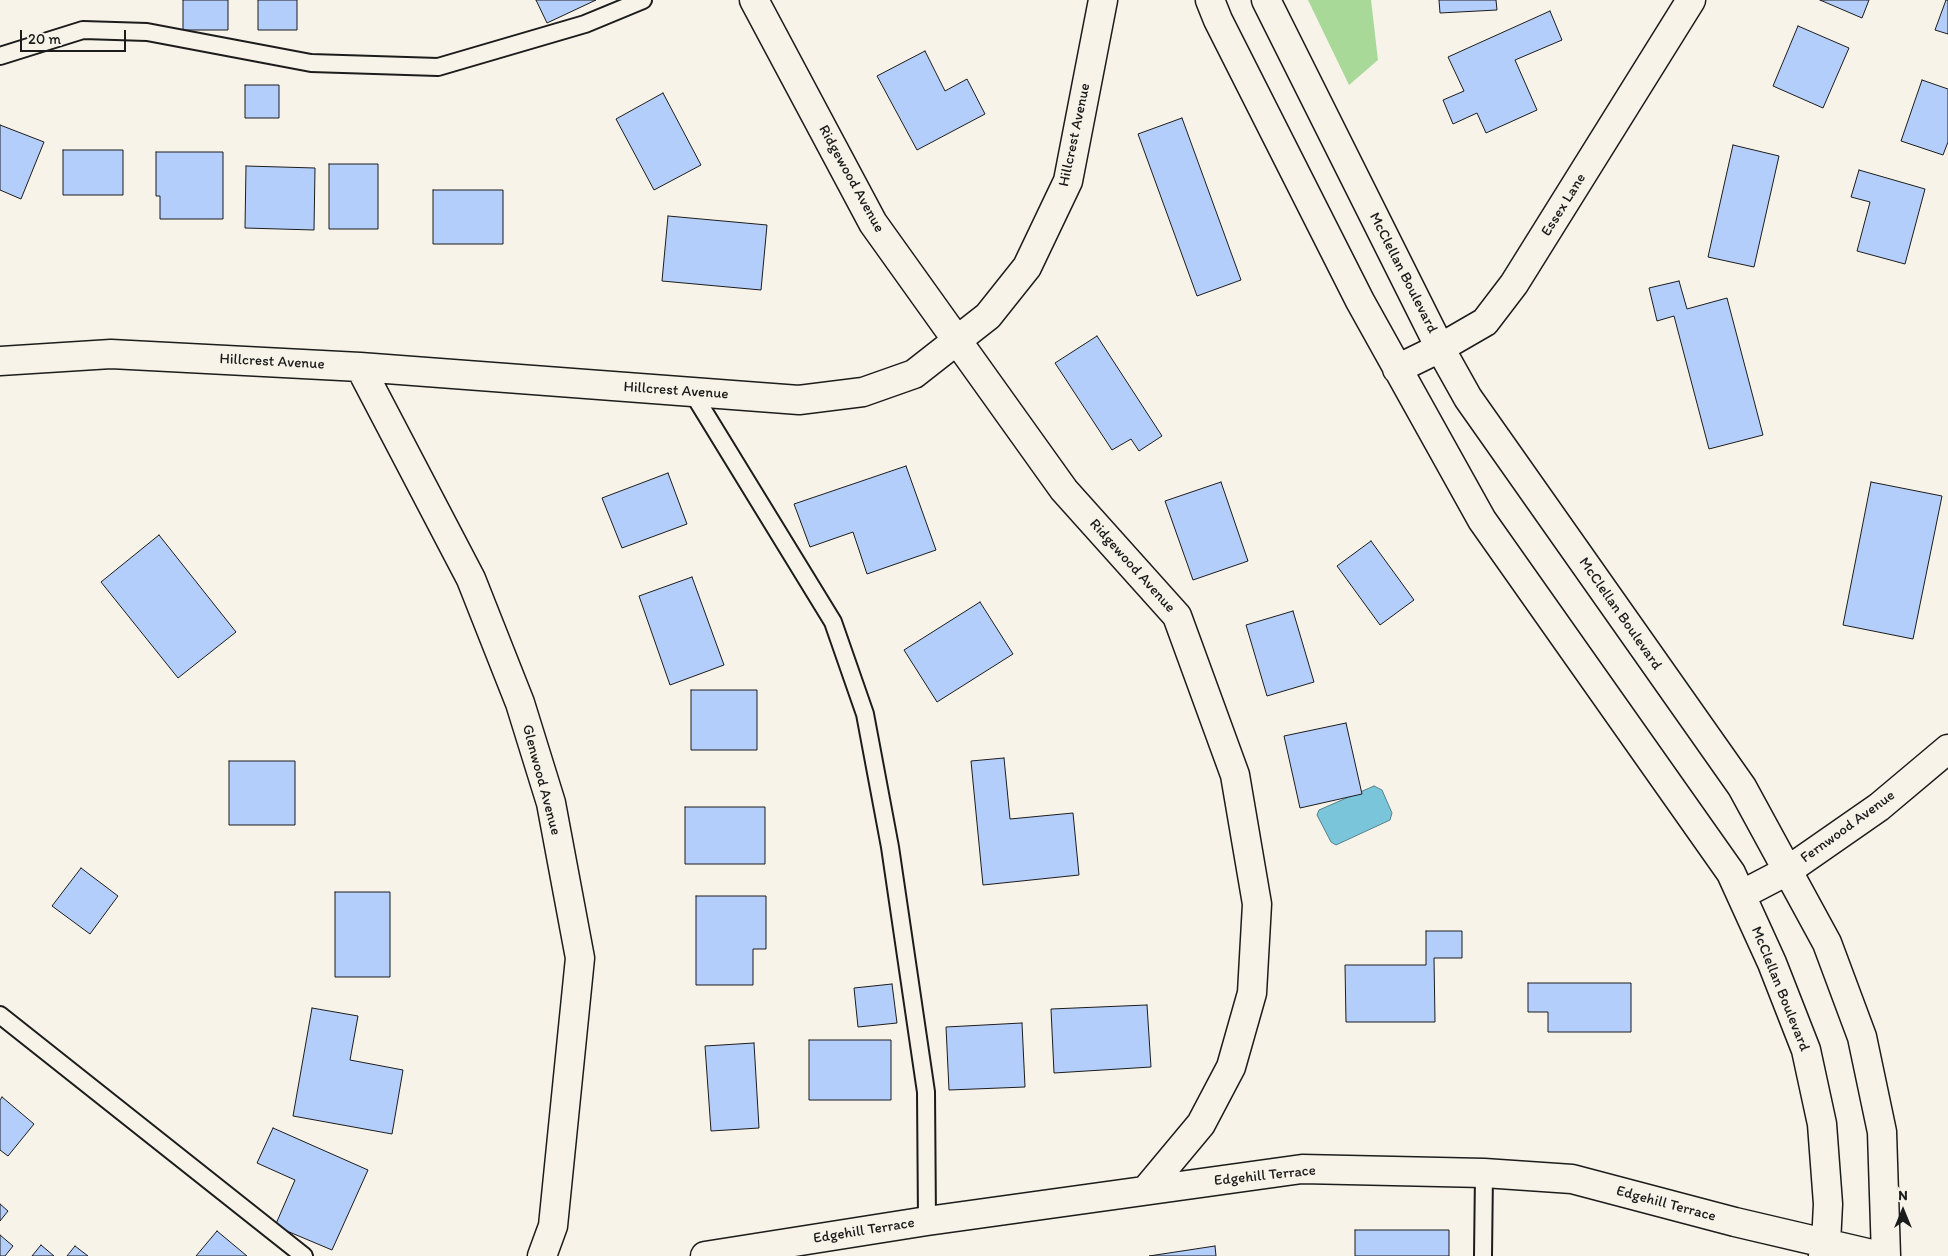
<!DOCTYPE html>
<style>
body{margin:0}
#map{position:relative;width:1948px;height:1256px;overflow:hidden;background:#f7f3e8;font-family:Itim,sans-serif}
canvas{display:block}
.north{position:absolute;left:1878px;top:1186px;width:50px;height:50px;-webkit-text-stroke:4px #f7f3e8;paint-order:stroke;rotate:0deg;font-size:14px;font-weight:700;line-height:20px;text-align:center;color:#1c1c1c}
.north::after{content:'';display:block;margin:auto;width:18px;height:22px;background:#1c1c1c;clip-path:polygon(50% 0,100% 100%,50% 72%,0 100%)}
.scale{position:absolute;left:20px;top:30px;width:106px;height:22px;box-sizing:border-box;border:2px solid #1c1c1c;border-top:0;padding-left:6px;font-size:15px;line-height:18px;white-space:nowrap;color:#1c1c1c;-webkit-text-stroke:4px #f7f3e8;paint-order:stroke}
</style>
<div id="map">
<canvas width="1948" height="1256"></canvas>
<div class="north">N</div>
<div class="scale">20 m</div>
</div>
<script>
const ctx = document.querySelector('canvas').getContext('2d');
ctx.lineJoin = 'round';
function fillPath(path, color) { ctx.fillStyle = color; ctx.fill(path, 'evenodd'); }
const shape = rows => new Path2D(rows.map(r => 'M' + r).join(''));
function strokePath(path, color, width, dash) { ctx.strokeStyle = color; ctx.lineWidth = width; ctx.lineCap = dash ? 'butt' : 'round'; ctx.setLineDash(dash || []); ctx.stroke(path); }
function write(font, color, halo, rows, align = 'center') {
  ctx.font = font + ' Itim,sans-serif'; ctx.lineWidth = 4; ctx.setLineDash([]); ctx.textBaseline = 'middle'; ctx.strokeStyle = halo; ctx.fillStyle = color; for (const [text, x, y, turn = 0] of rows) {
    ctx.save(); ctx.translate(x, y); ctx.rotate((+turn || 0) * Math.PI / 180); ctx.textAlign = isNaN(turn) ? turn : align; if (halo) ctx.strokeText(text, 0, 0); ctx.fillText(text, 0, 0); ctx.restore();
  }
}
fillPath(shape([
 [1308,0,1371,0,1378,60,1349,85]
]), '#a8d999');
const water = shape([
 [1374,786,1382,790,1392,813,1390,820,1336,845,1331,842,1317,815,1319,810,1374,786]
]);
fillPath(water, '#7ac5d9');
strokePath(water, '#54818d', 1);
const building = shape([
 [183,0,228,0,228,30,183,30,183,0],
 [258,0,297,0,297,30,258,30,258,0],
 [536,0,596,0,547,23,536,0],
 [1439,0,1496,0,1497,10,1440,13,1439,0],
 [1820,0,1869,0,1862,18,1820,0],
 [1946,0,1948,0,1948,34,1935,30,1946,0],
 [1550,11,1562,40,1515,60,1537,110,1486,133,1477,113,1453,124,1443,100,1464,91,1448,57,1550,11],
 [1798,26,1849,48,1823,108,1773,86,1798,26],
 [925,51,945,91,967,79,985,114,917,150,877,76,925,51],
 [1922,80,1948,89,1948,142,1943,155,1901,141,1922,80],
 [245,85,279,85,279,118,245,118,245,85],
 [663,93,701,165,654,190,616,119,663,93],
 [1182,118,1241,280,1197,296,1138,134,1182,118],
 [0,125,44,142,21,199,0,190,0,125],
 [1733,145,1779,156,1754,267,1708,257,1733,145],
 [63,150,123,150,123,195,63,195,63,150],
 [156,152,223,152,223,219,160,219,160,196,156,196,156,152],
 [329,164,378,164,378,229,329,229,329,164],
 [246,166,315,168,314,230,245,228,246,166],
 [1859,170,1925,189,1905,264,1857,251,1870,202,1851,197,1859,170],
 [433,190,503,190,503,244,433,244,433,190],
 [668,216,767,225,761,290,662,281,668,216],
 [1679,281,1687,309,1727,298,1763,435,1709,449,1674,316,1657,321,1649,288,1679,281],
 [1097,336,1162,436,1139,451,1131,439,1112,450,1055,363,1097,336],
 [906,466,936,550,867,574,853,532,810,547,794,504,906,466],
 [668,473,687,524,622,548,602,498,668,473],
 [1221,482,1248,561,1193,580,1165,501,1221,482],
 [1871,482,1942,496,1913,639,1843,625,1871,482],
 [159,535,236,632,178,678,101,582,159,535],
 [1371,541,1414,600,1380,625,1337,566,1371,541],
 [692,577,724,665,670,685,639,596,692,577],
 [980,602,1013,654,937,702,904,650,980,602],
 [1293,611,1314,682,1267,696,1246,625,1293,611],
 [691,690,757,690,757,750,691,750,691,690],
 [1346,723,1362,794,1300,808,1284,736,1346,723],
 [1004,758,1010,819,1073,813,1079,875,983,885,971,761,1004,758],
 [229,761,295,761,295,825,229,825,229,761],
 [685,807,765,807,765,864,685,864,685,807],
 [81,868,118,896,90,934,52,906,81,868],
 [335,892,390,892,390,977,335,977,335,892],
 [696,896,766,896,766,949,753,949,753,985,696,985,696,896],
 [1426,931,1462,931,1462,958,1434,958,1435,1022,1346,1022,1345,965,1426,965,1426,931],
 [1528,983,1631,983,1631,1032,1548,1032,1548,1012,1528,1012,1528,983],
 [892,984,897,1023,858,1027,854,988,892,984],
 [1147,1005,1151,1067,1054,1073,1051,1009,1147,1005],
 [312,1008,358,1016,350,1060,403,1070,392,1134,293,1116,312,1008],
 [1022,1023,1025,1087,949,1090,946,1027,1022,1023],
 [809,1040,891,1040,891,1100,809,1100,809,1040],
 [754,1043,759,1128,711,1131,705,1046,754,1043],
 [2,1097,34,1124,8,1156,0,1150,0,1100,2,1097],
 [273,1128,368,1170,332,1250,275,1226,295,1180,257,1163,273,1128],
 [0,1204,8,1211,0,1221,0,1204],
 [1355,1230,1449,1230,1449,1256,1355,1256,1355,1230],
 [217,1231,247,1256,196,1256,217,1231],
 [0,1235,13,1246,5,1256,0,1256,0,1235],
 [41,1245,54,1256,32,1256,41,1245],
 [75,1246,88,1256,67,1256,75,1246],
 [1215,1246,1216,1256,1149,1256,1215,1246]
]);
fillPath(building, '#b4cefc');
strokePath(building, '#1c1c1c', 1);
const service = shape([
 [0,56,83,30,147,32,311,63,438,67,585,24,643,0],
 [692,392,833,622,865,714,890,847,926,1092,927,1221],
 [0,1015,304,1256],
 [1483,1256,1484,1173]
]);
const minor = shape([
 [754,0,873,223,1064,490,1177,616,1235,775,1257,904,1252,993,1231,1067,1201,1124,1146,1190],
 [1210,0,1218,20,1360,301,1482,520,1731,873,1772,963,1806,1050,1822,1124,1828,1204,1826,1243,1823,1256],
 [1266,0,1440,348,1468,398,1742,787,1827,943,1862,1037,1882,1132,1886,1256],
 [0,361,111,354,360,367,799,400,863,392,914,374,988,316,1027,267,1068,181,1103,0],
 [360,367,471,579,520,703,551,803,580,958,553,1226,542,1256],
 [1397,369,1440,348,1485,322,1514,284,1691,0],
 [1741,895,1787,871,1879,807,1948,749],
 [705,1256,927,1221,1302,1169,1484,1173,1572,1179,1735,1222,1880,1256]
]);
strokePath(service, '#1c1c1c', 20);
strokePath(minor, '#1c1c1c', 31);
strokePath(service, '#f7f3e8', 16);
strokePath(minor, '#f7f3e8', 28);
write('15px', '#1c1c1c', '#f7f3e8', [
 ["Hillcrest Avenue",1075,135,-78],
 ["Ridgewood Avenue",851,179,61],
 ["Essex Lane",1564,205,-58],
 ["McClellan Boulevard",1403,273,63],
 ["Hillcrest Avenue",272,362,3],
 ["Hillcrest Avenue",676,391,4],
 ["Ridgewood Avenue",1132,566,48],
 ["McClellan Boulevard",1620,614,55],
 ["Glenwood Avenue",541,780,75],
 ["Fernwood Avenue",1848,827,-36],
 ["McClellan Boulevard",1780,989,68],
 ["Edgehill Terrace",1265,1176,-6],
 ["Edgehill Terrace",1666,1204,15],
 ["Edgehill Terrace",864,1231,-9]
]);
</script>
